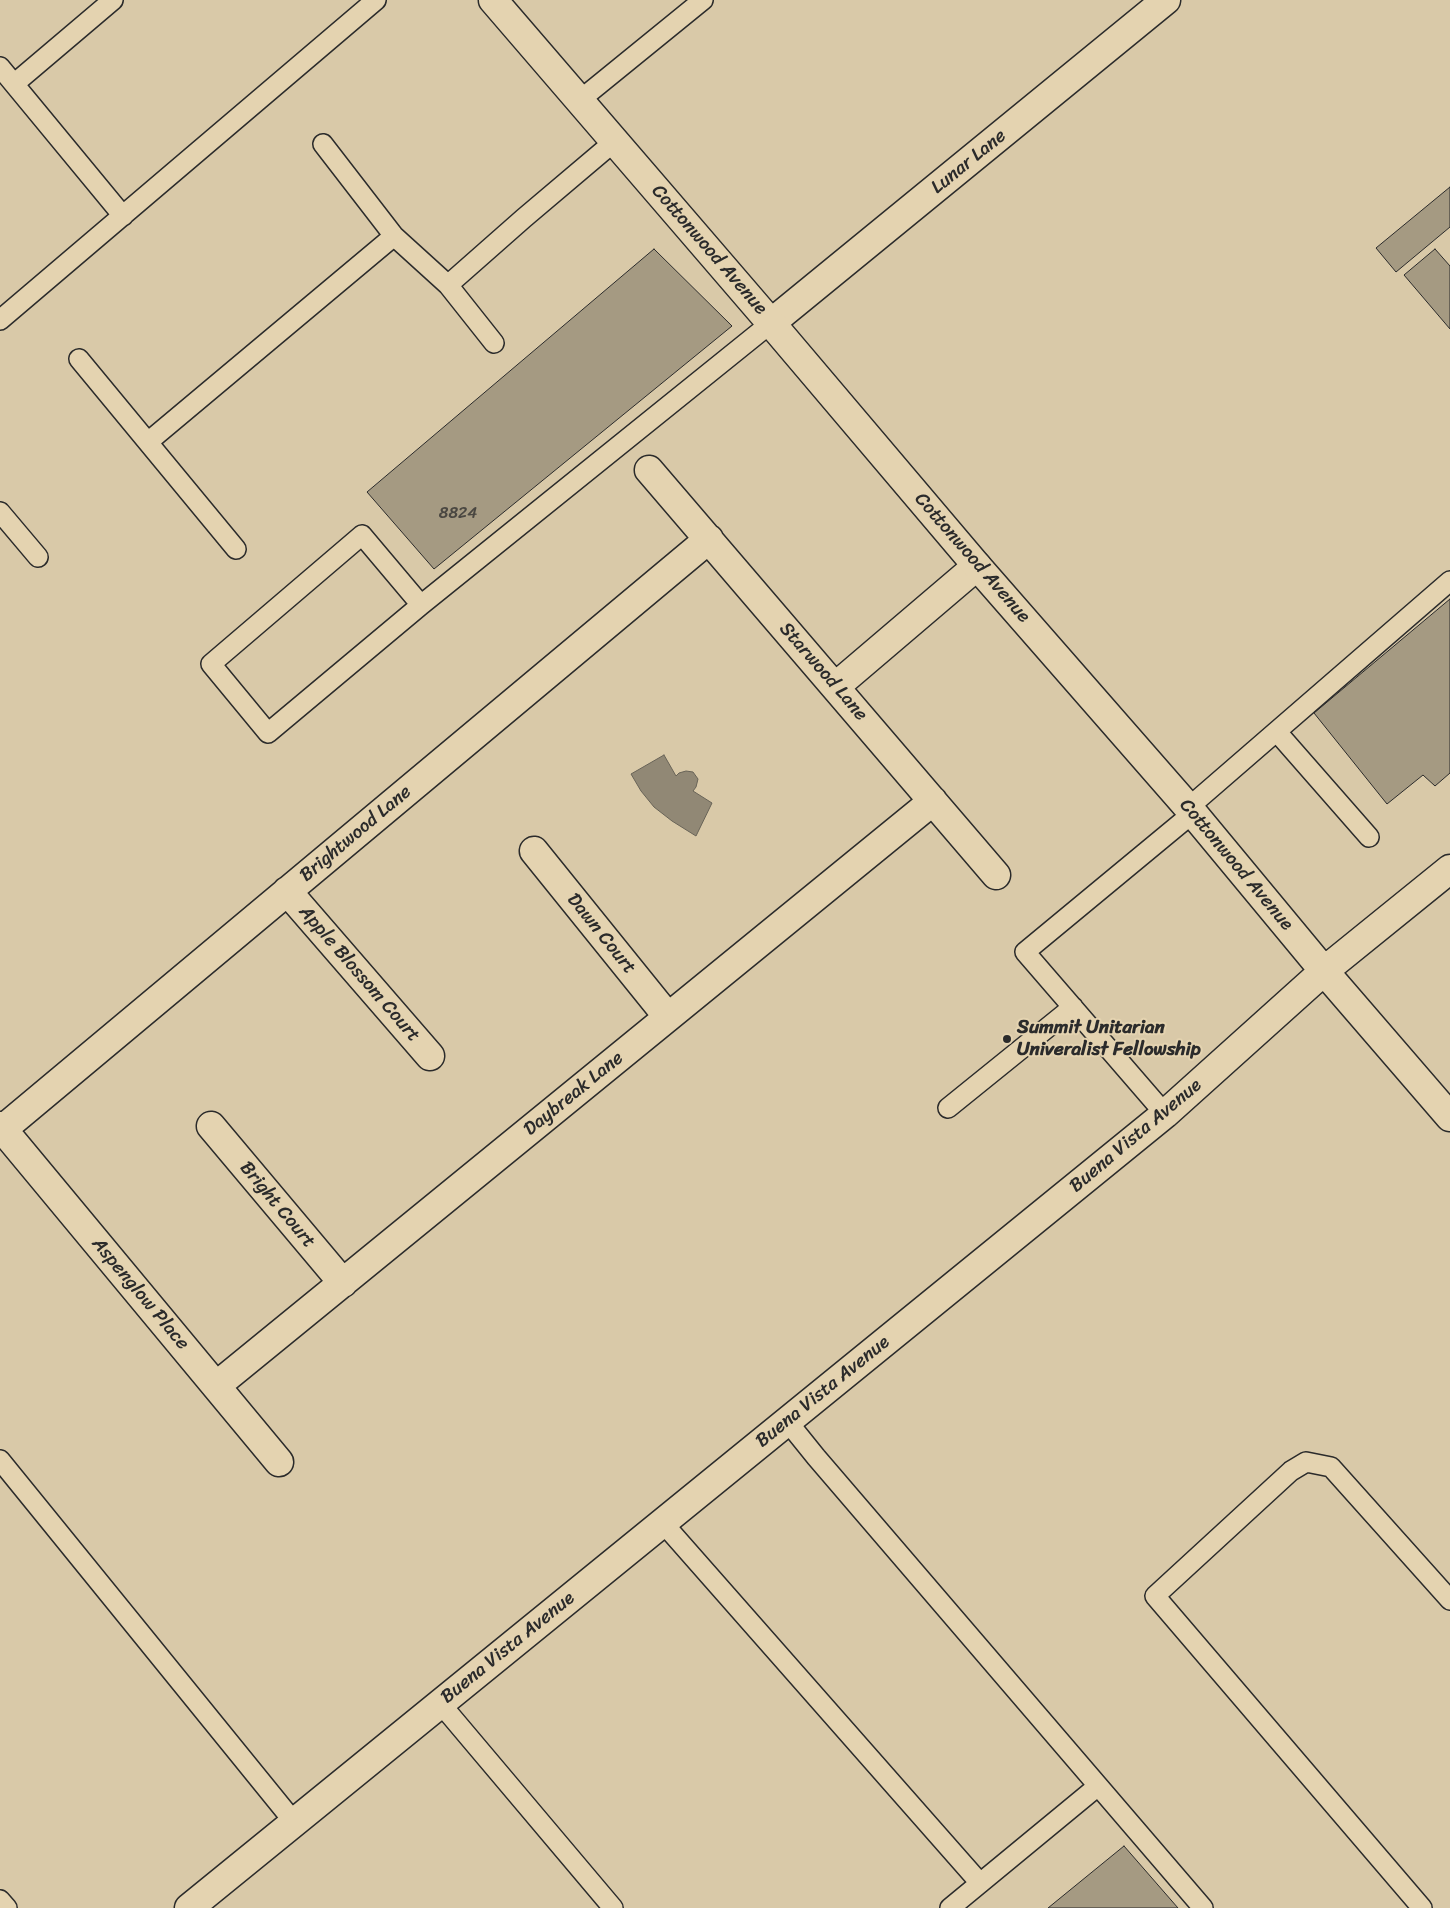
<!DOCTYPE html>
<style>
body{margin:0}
canvas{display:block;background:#d9c9a8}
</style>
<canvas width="1450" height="1908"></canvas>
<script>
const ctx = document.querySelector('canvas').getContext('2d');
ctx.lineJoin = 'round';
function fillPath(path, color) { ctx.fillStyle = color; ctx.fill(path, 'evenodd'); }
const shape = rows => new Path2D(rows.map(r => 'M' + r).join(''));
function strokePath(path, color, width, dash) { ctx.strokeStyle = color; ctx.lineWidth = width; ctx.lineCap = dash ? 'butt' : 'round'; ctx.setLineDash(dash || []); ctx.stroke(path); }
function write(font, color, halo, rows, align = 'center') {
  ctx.font = font + ' Sriracha,sans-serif'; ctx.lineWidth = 4; ctx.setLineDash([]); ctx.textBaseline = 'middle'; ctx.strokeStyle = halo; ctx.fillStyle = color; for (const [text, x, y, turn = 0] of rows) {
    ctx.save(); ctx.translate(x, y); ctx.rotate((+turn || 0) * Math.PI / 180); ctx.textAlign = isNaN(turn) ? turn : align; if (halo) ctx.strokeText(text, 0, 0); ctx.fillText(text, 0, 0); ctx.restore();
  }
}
const water = shape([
 [664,755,676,776,679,773,686,771,693,772,698,779,696,787,693,791,712,803,696,836,672,821,654,807,641,791,631,774,664,755]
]);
fillPath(water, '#918875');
strokePath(water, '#686357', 1);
const building = shape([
 [1450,187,1450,227,1396,272,1376,248,1450,187],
 [654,249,732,326,434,569,367,492,654,249],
 [1435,249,1450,266,1450,329,1404,275,1435,249],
 [1450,599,1450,773,1435,786,1423,775,1387,804,1314,713,1450,599],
 [1124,1846,1178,1908,1048,1908,1124,1846]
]);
fillPath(building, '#a59a82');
strokePath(building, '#2b2b2b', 1);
const lane = shape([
 [0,67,123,216],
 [14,84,113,0],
 [580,100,703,0],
 [323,144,394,236,448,285,494,343],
 [448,285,524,218,615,141],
 [0,320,376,0],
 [79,359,236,549],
 [148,442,394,236],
 [0,512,38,557],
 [421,605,362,535,211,664,268,733,421,605,771,323],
 [1277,732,1369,837],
 [1188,808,1450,581],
 [948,1108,1073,1007],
 [1165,1114,1025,952,1193,813],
 [787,1421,816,1457,1203,1908],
 [0,1460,294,1822],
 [663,1523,980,1883],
 [440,1703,613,1908],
 [0,1900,7,1908],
 [950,1908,1098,1786],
 [1422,1908,1155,1596,1291,1471,1306,1462,1331,1467,1450,1600]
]);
const street = shape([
 [771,323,1166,0],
 [649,470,996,875],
 [835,687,977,566],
 [534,851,668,1017],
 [287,891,430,1056],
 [0,1126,279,1462],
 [211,1126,343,1283],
 [3,1129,709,539],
 [216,1386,933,801]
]);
const secondary = shape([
 [493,0,771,323,977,566,1193,813,1324,971,1450,1117],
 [189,1908,1165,1114,1324,971,1450,869]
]);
strokePath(lane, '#2b2b2b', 22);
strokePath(street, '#2b2b2b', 31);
strokePath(secondary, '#2b2b2b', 31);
strokePath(lane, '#e4d3b0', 19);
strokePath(street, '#e4d3b0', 28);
strokePath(secondary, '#e4d3b0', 28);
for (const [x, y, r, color] of [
 [1007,1039,5,"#2b2b2b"]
]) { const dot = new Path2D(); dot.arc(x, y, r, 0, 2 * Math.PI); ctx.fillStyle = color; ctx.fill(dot); strokePath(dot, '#e4d3b0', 2); }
write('16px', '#4a4741', null, [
 ["8824",458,514]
]);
write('19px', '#2b2b2b', '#e4d3b0', [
 ["Lunar Lane",969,162,-39],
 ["Cottonwood Avenue",709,250,49],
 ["Cottonwood Avenue",972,558,49],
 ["Starwood Lane",823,672,49],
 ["Brightwood Lane",356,834,-40],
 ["Cottonwood Avenue",1236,865,50],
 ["Dawn Court",601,934,51],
 ["Apple Blossom Court",359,974,49],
 ["Daybreak Lane",574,1094,-39],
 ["Buena Vista Avenue",1136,1136,-40],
 ["Bright Court",277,1205,50],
 ["Aspenglow Place",140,1294,50],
 ["Buena Vista Avenue",823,1392,-39],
 ["Buena Vista Avenue",508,1648,-39]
]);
write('bold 19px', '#2b2b2b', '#e4d3b0', [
 ["Summit Unitarian",1017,1028],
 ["Univeralist Fellowship",1017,1050]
], 'left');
</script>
